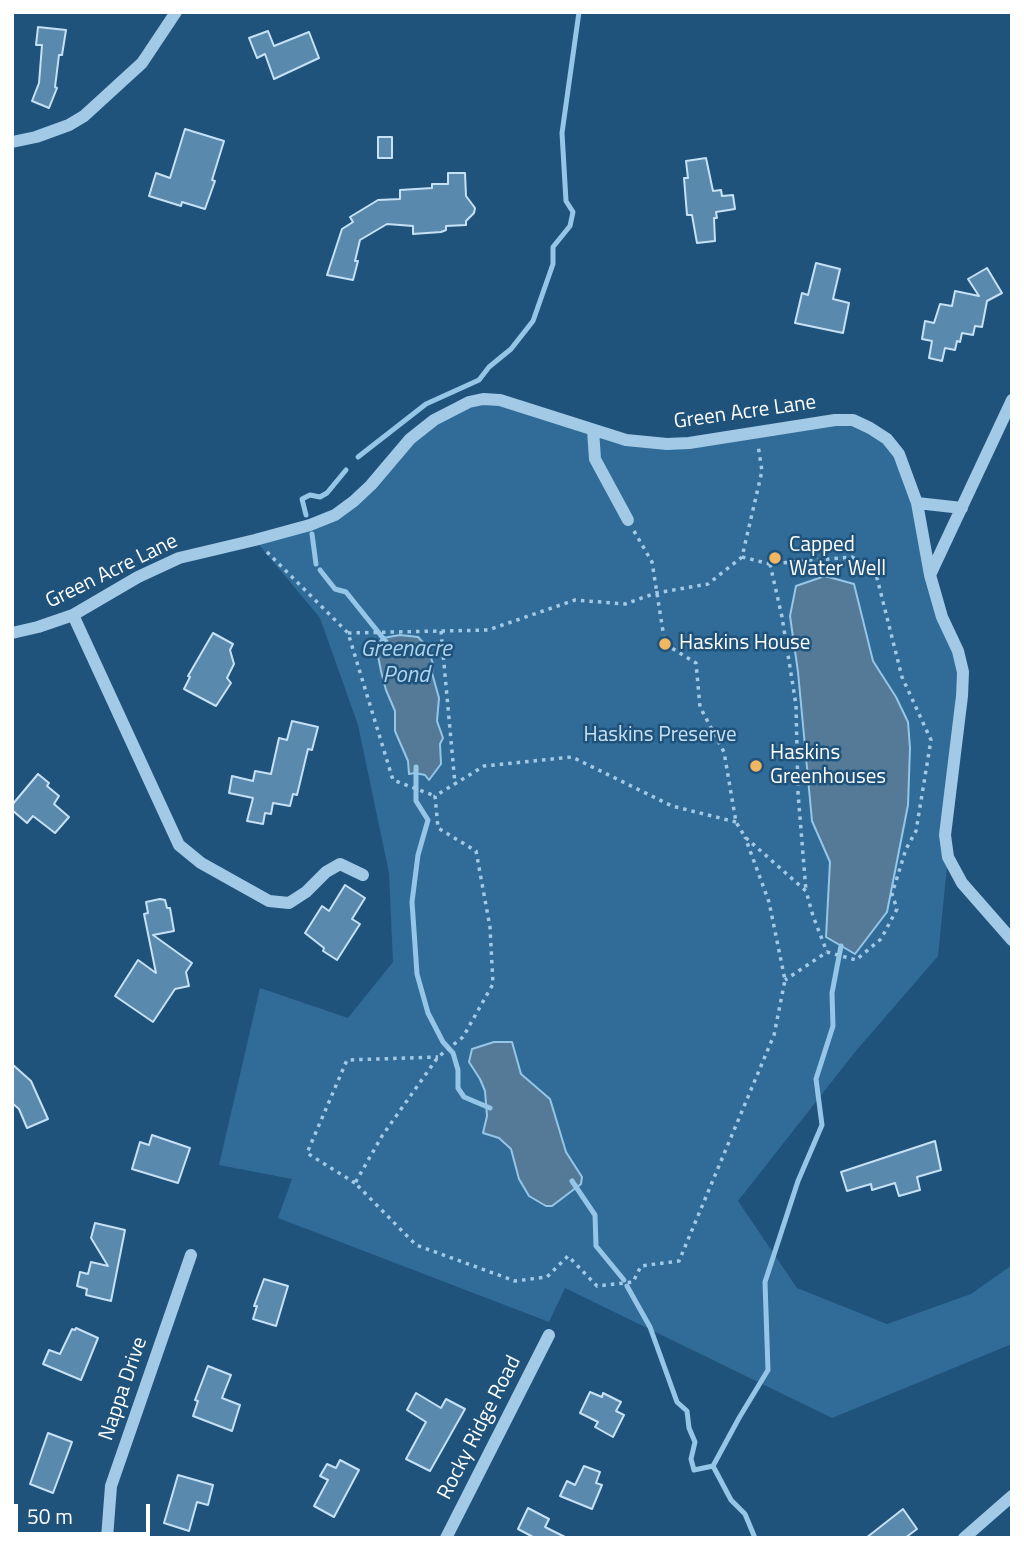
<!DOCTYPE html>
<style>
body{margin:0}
#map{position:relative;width:1024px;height:1550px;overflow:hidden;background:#20537b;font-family:"Titillium Web",sans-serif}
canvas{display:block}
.frame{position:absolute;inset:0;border:14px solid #fff;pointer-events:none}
.scale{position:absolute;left:14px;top:1504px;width:136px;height:32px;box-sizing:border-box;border:4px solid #fff;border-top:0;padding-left:9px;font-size:21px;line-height:24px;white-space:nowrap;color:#fff;-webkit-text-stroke:5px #20537b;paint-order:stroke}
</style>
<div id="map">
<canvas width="1024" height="1550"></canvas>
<div class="frame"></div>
<div class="scale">50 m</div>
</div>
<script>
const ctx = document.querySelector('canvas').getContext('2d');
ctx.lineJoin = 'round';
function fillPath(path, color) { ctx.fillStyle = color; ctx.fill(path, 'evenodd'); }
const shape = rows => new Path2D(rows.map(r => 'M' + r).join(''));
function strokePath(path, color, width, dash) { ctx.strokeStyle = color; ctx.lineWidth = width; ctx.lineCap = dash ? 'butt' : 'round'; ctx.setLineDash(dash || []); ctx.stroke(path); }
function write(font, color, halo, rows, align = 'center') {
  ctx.font = font + ' "Titillium Web",sans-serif'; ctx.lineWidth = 5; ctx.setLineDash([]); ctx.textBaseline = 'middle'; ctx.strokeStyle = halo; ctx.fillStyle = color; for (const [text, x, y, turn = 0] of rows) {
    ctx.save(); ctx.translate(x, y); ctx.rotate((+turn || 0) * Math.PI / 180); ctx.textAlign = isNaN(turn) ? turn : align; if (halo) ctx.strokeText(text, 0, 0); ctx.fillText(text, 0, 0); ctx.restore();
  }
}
fillPath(shape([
 [483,399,649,443,853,420,899,454,930,575,958,651,948,857,938,956,855,1052,738,1201,797,1288,887,1324,971,1294,1012,1265,1012,1344,832,1418,565,1288,549,1322,278,1218,292,1179,219,1165,260,988,348,1018,393,962,389,873,358,725,320,618,255,540,354,501,410,439]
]), '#306c97');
const water = shape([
 [825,576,854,584,873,661,896,697,908,722,910,748,908,805,887,912,855,954,826,937,830,862,812,821,798,672,790,616,796,586,825,576],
 [400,635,418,637,428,648,433,664,432,673,439,698,437,721,443,738,440,744,441,764,429,780,425,775,415,773,409,774,408,761,395,731,395,711,386,690,381,671,376,646,383,638,400,635],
 [494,1042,512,1042,521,1074,550,1099,566,1152,582,1177,581,1184,552,1206,546,1206,529,1196,519,1179,511,1149,499,1138,483,1133,487,1116,485,1091,480,1079,469,1062,472,1049,494,1042]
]);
fillPath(water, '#547a97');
strokePath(water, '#95c6e7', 2);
strokePath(shape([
 [358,457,426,404,479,380,489,367,511,349,533,321,553,264,553,247,570,226,573,212,566,201,562,133,579,12],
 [306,515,302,499,310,495,320,497,327,493,346,470],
 [312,534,316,564],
 [320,570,335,589,346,592,387,643],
 [416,767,416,801,428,820,418,855,412,902,417,974,428,1013,443,1042,453,1053,458,1070,458,1088,464,1097,490,1108],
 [572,1181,595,1215,596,1246,624,1280],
 [627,1286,650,1327,677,1402,687,1411,689,1428,695,1442,691,1459,694,1470,713,1466],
 [755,1538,745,1514,731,1500,713,1466,739,1418,768,1370,765,1282,798,1181,822,1125,816,1079,833,1026,832,993,841,946]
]), '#95c6e7', 5);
const building = shape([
 [38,27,66,30,62,55,59,55,55,87,57,88,49,108,32,101,39,83,42,45,36,45,38,27],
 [268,31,274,46,309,32,319,58,274,79,265,54,257,58,249,38,268,31],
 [185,129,224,141,212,180,215,181,205,209,182,202,181,206,149,196,156,173,170,178,185,129],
 [378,137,392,137,392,158,378,158,378,137],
 [706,158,713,191,721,190,722,196,733,195,735,209,716,212,717,218,714,218,715,241,697,243,692,215,687,215,684,178,688,178,686,161,706,158],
 [448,173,465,173,466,196,475,208,474,213,466,221,466,225,446,226,446,230,441,232,413,234,413,226,387,224,360,240,355,261,358,261,353,280,327,275,342,229,353,222,350,217,378,200,400,199,400,190,432,188,432,184,448,184,448,173],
 [816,263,840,269,833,299,849,303,843,333,795,323,802,293,808,295,816,263],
 [987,268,1002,293,987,301,982,327,975,326,973,335,962,333,960,342,957,341,955,350,945,348,942,361,929,358,932,341,922,339,925,321,934,323,940,304,952,306,955,291,979,296,968,279,987,268],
 [213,633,233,644,230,650,234,664,227,678,231,683,216,706,184,689,190,677,188,676,213,633],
 [292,721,318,727,312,750,308,749,297,795,293,794,290,806,273,803,271,814,265,813,263,824,247,821,253,798,229,793,232,776,253,781,255,771,271,774,279,738,287,740,292,721],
 [38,774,49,783,47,786,59,796,54,804,69,817,55,833,33,816,27,823,12,810,12,805,38,774],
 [345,885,365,898,352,919,360,924,337,960,323,951,324,948,305,933,322,906,329,911,345,885],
 [160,899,165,900,167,908,170,908,174,931,153,935,192,963,186,972,189,986,175,989,153,1022,115,996,138,960,156,973,144,914,148,913,146,902,160,899],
 [12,1064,31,1081,48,1119,27,1128,19,1109,12,1103,12,1064],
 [152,1135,190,1148,178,1183,132,1169,140,1142,149,1145,152,1135],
 [935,1141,941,1170,917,1177,920,1190,899,1196,895,1183,872,1190,871,1184,847,1191,841,1172,935,1141],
 [95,1223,125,1230,111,1301,86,1295,87,1289,77,1286,80,1272,88,1274,91,1262,108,1266,91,1238,95,1223],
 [264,1279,288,1286,276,1326,253,1319,257,1306,254,1306,264,1279],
 [76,1328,98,1338,81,1380,43,1364,49,1350,60,1354,72,1329,75,1330,76,1328],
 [208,1366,231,1375,222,1398,240,1405,232,1431,193,1416,198,1401,195,1400,208,1366],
 [590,1392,602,1397,603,1393,621,1402,616,1411,624,1415,613,1437,595,1427,598,1422,580,1413,590,1392],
 [416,1393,441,1408,446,1399,465,1409,430,1471,406,1459,426,1422,407,1410,416,1393],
 [48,1433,72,1442,53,1493,30,1484,48,1433],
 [340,1460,359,1470,334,1517,314,1506,328,1480,320,1476,327,1464,336,1468,340,1460],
 [584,1466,600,1472,596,1483,602,1485,592,1509,560,1496,567,1481,575,1485,584,1466],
 [178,1475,213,1485,208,1505,197,1502,189,1531,164,1523,178,1475],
 [528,1508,549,1519,545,1527,567,1538,535,1538,518,1529,528,1508],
 [903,1509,917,1529,905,1538,866,1538,903,1509]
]);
fillPath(building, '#5989ad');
strokePath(building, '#c5e1f5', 2);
strokePath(shape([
 [634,531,652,562,665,644,696,663,700,707,724,752,736,822,745,837,806,891,813,916,827,952],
 [267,552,348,633,393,780,435,796],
 [742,557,770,564,852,557,875,570,902,677,931,740,916,831,906,849,892,894,897,909,881,939,856,960,827,952,785,980],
 [770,564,782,617,796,705,798,793,806,891],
 [441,631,455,784],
 [348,633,488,630,575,600,625,604,656,593,708,584,742,557,762,471,758,445],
 [736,822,672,806,572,757,484,766,435,796,438,828,476,851,490,927,493,984,463,1037,438,1057,382,1136,355,1183,416,1245,515,1281,547,1277,568,1256,597,1286,633,1282,641,1266,679,1261,774,1035,785,980,769,902,745,837],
 [355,1183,307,1153,347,1060,438,1057]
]), '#a2cae6', 3.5, [3.5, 5]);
strokePath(shape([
 [12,142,36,137,69,125,84,116,142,63,176,12],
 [593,430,595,459,628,520],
 [917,503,962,508],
 [930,575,1012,400],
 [73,615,179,845,201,863,269,901,289,903,306,892,326,872,340,864,363,875],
 [12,633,38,627,73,615,138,577,179,558,255,540,310,525,335,515,354,501,371,485,410,439,434,420,469,402,483,399,500,400,626,440,667,444,689,443,835,420,853,420,870,428,887,439,899,454,917,503,930,575,942,617,958,651,963,672,962,696,945,835,948,857,962,883,1012,940],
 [107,1538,111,1486,191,1255],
 [446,1538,549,1335],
 [964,1538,1012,1496]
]), '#a2cae6', 12);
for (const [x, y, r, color] of [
 [775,558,7,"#f3b762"],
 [665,644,7,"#f3b762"],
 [756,766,7,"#f3b762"]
]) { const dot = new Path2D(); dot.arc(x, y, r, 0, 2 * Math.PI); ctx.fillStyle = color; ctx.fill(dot); strokePath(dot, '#20537b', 2.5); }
write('21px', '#fff', '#20537b', [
 ["Green Acre Lane",745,413,-8],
 ["Green Acre Lane",112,572,-26],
 ["Nappa Drive",124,1389,-71],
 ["Rocky Ridge Road",480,1428,-63]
]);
write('21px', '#fff', '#20537b', [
 ["Capped",789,546],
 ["Water Well",789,570],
 ["Haskins House",679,644],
 ["Haskins",770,754],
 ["Greenhouses",770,778]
], 'left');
write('21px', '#c5e1f5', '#20537b', [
 ["Haskins Preserve",660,736]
]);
write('italic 23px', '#add3ee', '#20537b', [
 ["Greenacre",406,650],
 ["Pond",406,676]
]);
</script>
